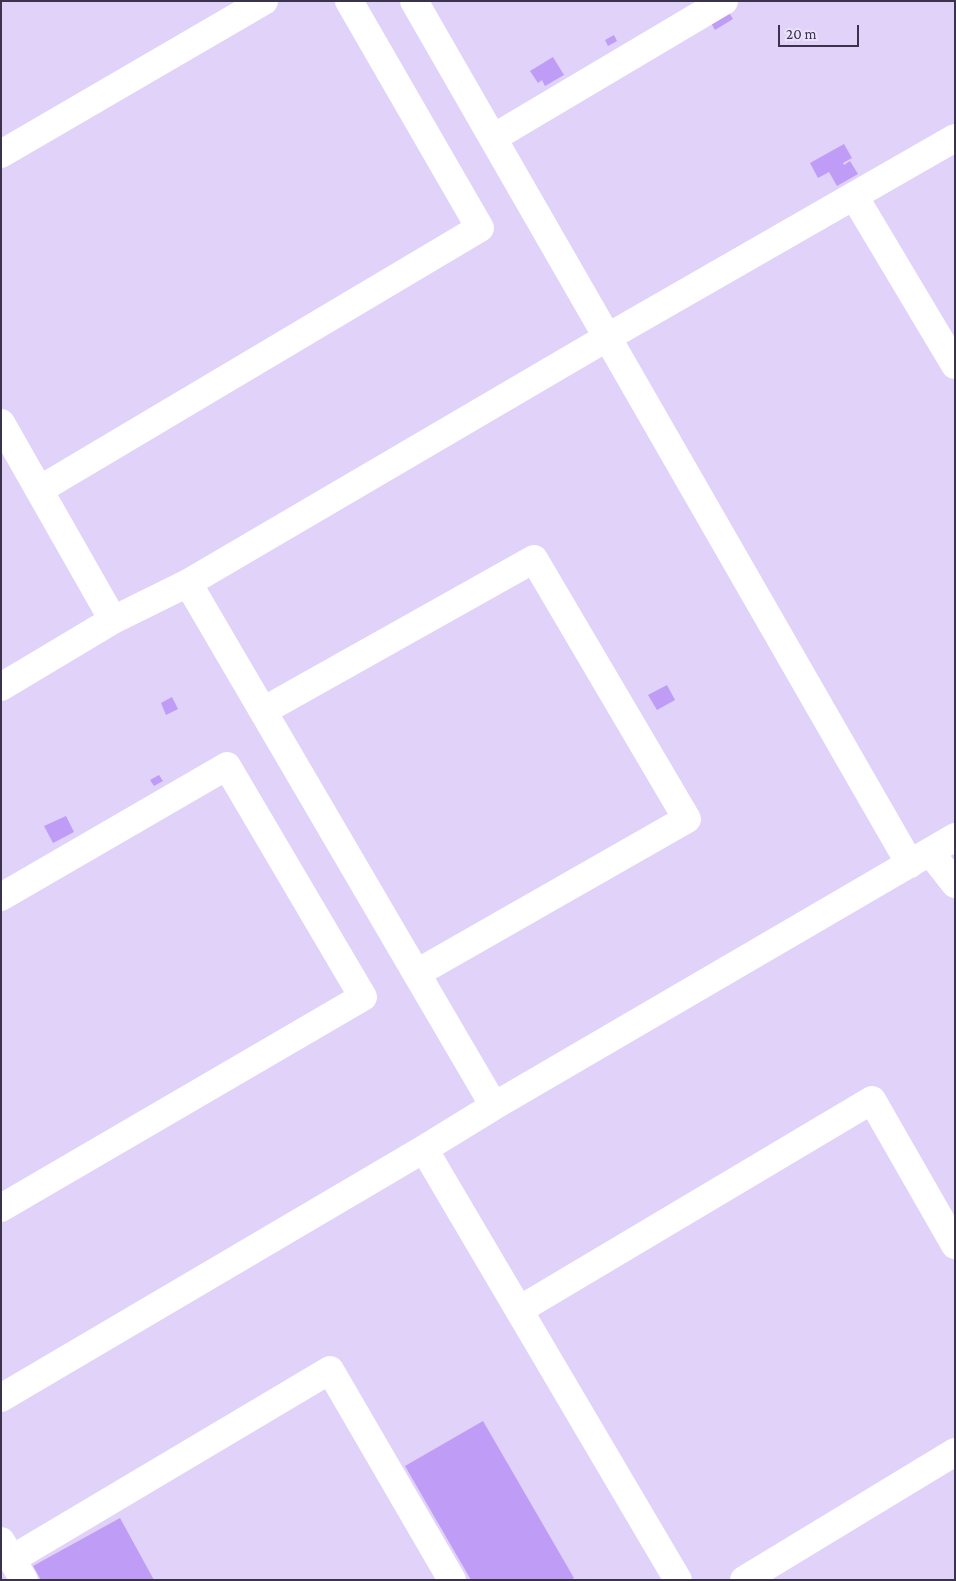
<!DOCTYPE html>
<style>
body{margin:0}
#map{position:relative;width:956px;height:1581px;overflow:hidden;background:#e0d2f9;font-family:"Crimson Pro",serif}
canvas{display:block}
.frame{position:absolute;inset:0;border:2px solid #3b324b;pointer-events:none}
.scale{position:absolute;left:778px;top:25px;width:81px;height:22px;box-sizing:border-box;border:2px solid #3b324b;border-top:0;padding-left:6px;font-size:15px;line-height:18px;white-space:nowrap;color:#3b324b;-webkit-text-stroke:4px #ebe2fc;paint-order:stroke}
</style>
<div id="map">
<canvas width="956" height="1581"></canvas>
<div class="frame"></div>
<div class="scale">20 m</div>
</div>
<script>
const ctx = document.querySelector('canvas').getContext('2d');
ctx.lineJoin = 'round';
function fillPath(path, color) { ctx.fillStyle = color; ctx.fill(path, 'evenodd'); }
const shape = rows => new Path2D(rows.map(r => 'M' + r).join(''));
function strokePath(path, color, width, dash) { ctx.strokeStyle = color; ctx.lineWidth = width; ctx.lineCap = dash ? 'butt' : 'round'; ctx.setLineDash(dash || []); ctx.stroke(path); }
fillPath(shape([
 [728,11,733,19,715,30,710,21],
 [614,35,617,41,608,46,605,40],
 [553,57,564,75,545,86,542,80,538,83,530,71],
 [844,144,852,158,843,163,844,165,850,161,858,174,837,186,829,172,818,178,810,163],
 [667,685,675,700,657,710,648,695],
 [172,697,178,709,166,715,161,703],
 [159,775,163,781,154,786,150,780],
 [66,816,74,832,53,843,44,826],
 [483,1421,574,1578,571,1580,471,1580,405,1466],
 [120,1518,154,1580,41,1580,33,1566]
]), '#bf9df6');
strokePath(shape([
 [414,1,910,864],
 [493,138,724,1],
 [1,154,264,1],
 [854,196,955,365],
 [1,423,113,620],
 [39,490,480,228,349,1],
 [188,583,494,1106],
 [1,687,113,620,188,583,608,337,955,138],
 [263,711,534,559,687,819,417,973],
 [930,852,955,884],
 [1,897,227,766,363,997,1,1208],
 [424,1149,678,1580],
 [519,1310,872,1100,955,1245],
 [1,1398,424,1149,494,1106,955,837],
 [1,1541,24,1580],
 [12,1559,330,1370,452,1580],
 [744,1580,955,1452]
]), '#fff', 28);
</script>
